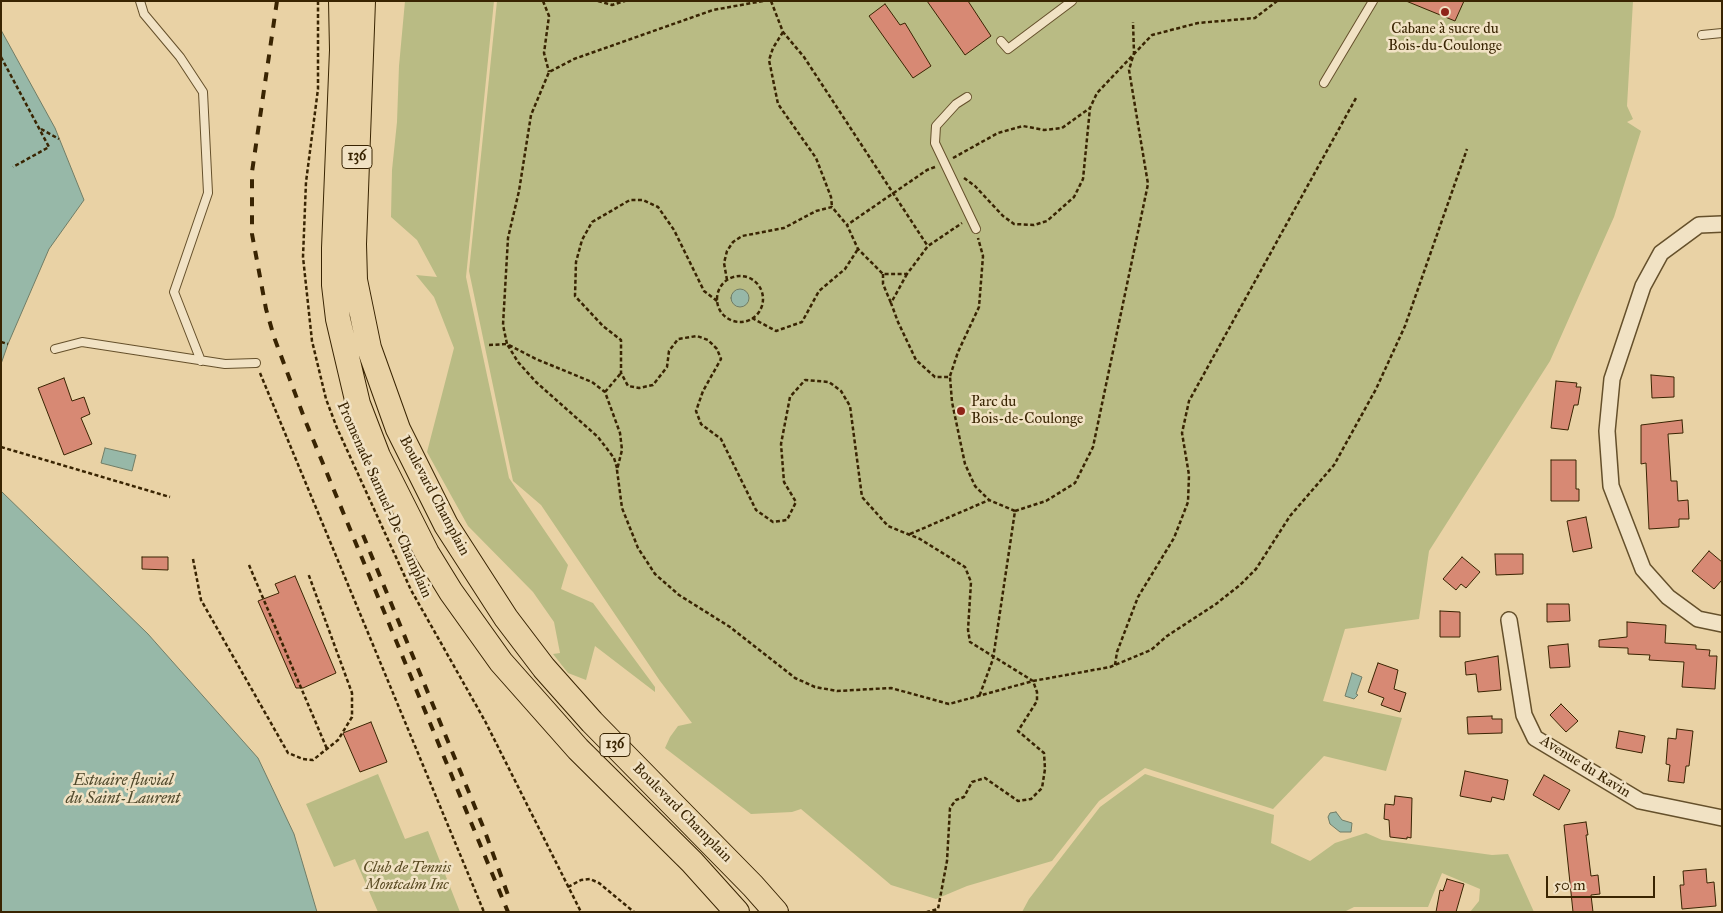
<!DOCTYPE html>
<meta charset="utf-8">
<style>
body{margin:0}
#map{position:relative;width:1723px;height:913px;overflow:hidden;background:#e9d2a5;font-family:"IM FELL Great Primer",serif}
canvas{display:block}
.frame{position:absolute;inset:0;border:2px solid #392402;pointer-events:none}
.scale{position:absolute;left:1546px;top:876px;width:109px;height:22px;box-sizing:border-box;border:2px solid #392402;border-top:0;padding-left:6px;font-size:15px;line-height:18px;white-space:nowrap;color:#392402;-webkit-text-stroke:4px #f1e2c4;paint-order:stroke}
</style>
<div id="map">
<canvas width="1723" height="913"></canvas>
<div class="frame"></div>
<div class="scale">50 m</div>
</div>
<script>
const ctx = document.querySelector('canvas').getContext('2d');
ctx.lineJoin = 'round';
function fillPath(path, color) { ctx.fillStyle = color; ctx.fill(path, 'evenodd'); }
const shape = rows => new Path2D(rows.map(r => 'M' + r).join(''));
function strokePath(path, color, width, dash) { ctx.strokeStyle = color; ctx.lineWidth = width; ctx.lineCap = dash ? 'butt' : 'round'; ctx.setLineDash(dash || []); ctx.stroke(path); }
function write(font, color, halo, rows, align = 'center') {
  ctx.font = font + ' "IM FELL Great Primer",serif'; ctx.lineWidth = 5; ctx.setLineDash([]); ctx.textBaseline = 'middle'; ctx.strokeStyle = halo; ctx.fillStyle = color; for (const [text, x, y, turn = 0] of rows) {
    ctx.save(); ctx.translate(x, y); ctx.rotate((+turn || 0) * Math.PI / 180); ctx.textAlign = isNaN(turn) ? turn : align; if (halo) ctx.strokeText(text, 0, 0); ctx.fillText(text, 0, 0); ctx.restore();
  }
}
fillPath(shape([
 [405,1,494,1,466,277,509,478,568,565,561,589,593,603,655,687,655,692,595,646,586,680,568,673,553,654,560,653,554,622,533,592,468,526,427,452,454,348,434,297,416,275,437,277,417,240,391,217,392,170,397,122,399,66],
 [497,1,1633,1,1627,106,1633,119,1627,122,1641,131,1614,217,1550,361,1429,551,1419,619,1345,629,1323,701,1402,718,1386,771,1324,756,1273,809,1145,768,1099,801,1052,861,967,886,936,899,891,885,801,809,792,812,751,814,665,748,670,737,678,726,692,723,660,681,541,505,513,481,469,271],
 [378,774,405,839,428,831,460,912,378,912,355,859,334,867,306,804],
 [1145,774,1274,815,1271,843,1310,861,1335,843,1366,833,1382,840,1492,855,1508,854,1534,912,1470,912,1479,901,1480,889,1442,873,1428,907,1354,907,1344,912,1022,912,1029,899,1100,807]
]), '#b9bb84');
const water = shape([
 [1,30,55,128,84,200,49,249,8,344,1,364,1,30],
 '731 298a9 9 0 1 1 18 0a9 9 0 1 1-18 0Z',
 [105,448,136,455,132,471,101,463,105,448],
 [1,491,148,634,258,758,294,834,317,912,1,912,1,491],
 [1352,673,1362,677,1356,694,1358,695,1354,699,1345,696,1352,673],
 [1336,812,1342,820,1352,823,1351,832,1340,832,1330,824,1328,817,1330,813,1336,812]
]);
fillPath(water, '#97b8a8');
strokePath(water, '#717d66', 1);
const building = shape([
 [927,1,968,1,991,36,965,55,927,1],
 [1406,1,1464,1,1455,21,1406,1],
 [885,4,900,25,905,23,931,66,913,78,869,16,885,4],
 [1651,375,1674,377,1674,397,1652,398,1651,375],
 [64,378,72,401,84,397,90,414,81,418,92,444,64,455,38,388,64,378],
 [1556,381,1577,383,1576,387,1581,387,1578,405,1574,405,1568,430,1551,428,1556,381],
 [1682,420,1683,433,1668,434,1671,481,1677,481,1678,501,1688,500,1689,519,1679,519,1679,527,1649,529,1646,463,1641,464,1641,425,1682,420],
 [1551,460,1576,460,1576,489,1579,489,1579,501,1551,501,1551,460],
 [1586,517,1592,548,1573,552,1567,521,1586,517],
 [1709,551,1722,562,1722,580,1714,589,1692,571,1709,551],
 [1495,554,1523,554,1523,574,1496,575,1495,554],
 [142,557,168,557,168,570,142,569,142,557],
 [1462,557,1480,572,1466,588,1461,584,1456,590,1443,579,1462,557],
 [295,576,336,673,303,688,296,688,258,601,279,593,275,584,295,576],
 [1547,604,1569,604,1570,621,1547,622,1547,604],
 [1440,611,1460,612,1460,637,1440,637,1440,611],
 [1627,622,1666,625,1665,643,1696,645,1696,649,1710,650,1709,656,1717,656,1715,689,1682,687,1684,662,1649,660,1650,655,1628,654,1628,648,1599,647,1599,640,1627,637,1627,622],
 [1568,644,1570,667,1550,668,1548,646,1568,644],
 [1498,656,1501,690,1478,692,1476,674,1466,675,1465,662,1498,656],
 [1378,663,1398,670,1394,689,1406,693,1400,712,1381,705,1384,698,1368,692,1378,663],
 [1561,704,1578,721,1566,732,1550,715,1561,704],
 [1492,716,1492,719,1502,719,1502,733,1468,734,1467,717,1492,716],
 [371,722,387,762,360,772,343,733,371,722],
 [1677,729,1693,731,1689,766,1686,766,1684,783,1668,781,1670,765,1666,764,1668,738,1676,739,1677,729],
 [1619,731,1645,736,1642,753,1616,748,1619,731],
 [1465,771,1508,780,1504,800,1492,797,1491,802,1460,796,1465,771],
 [1544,775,1570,790,1559,810,1533,795,1544,775],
 [1395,796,1412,798,1411,838,1407,837,1407,839,1390,837,1389,820,1384,819,1385,804,1394,805,1395,796],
 [1586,822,1588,835,1586,835,1591,876,1598,875,1600,894,1591,895,1593,912,1573,912,1564,825,1586,822],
 [1706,869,1707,883,1714,882,1716,906,1682,909,1680,885,1684,885,1683,871,1706,869],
 [1447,879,1464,884,1456,912,1436,912,1440,890,1443,891,1447,879]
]);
fillPath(building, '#d78974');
strokePath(building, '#392402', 1);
const service = shape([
 [140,1,144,14,180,57,203,92,208,193,174,292,201,361],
 [1702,35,1722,33],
 [1001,41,1008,49,1072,1],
 [1324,83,1373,1],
 [967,97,956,104,936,126,935,143,976,229],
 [55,349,82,342,225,364,256,363]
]);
const minor = shape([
 [1722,224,1699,225,1661,253,1643,286,1612,379,1607,431,1611,486,1643,569,1668,597,1698,619,1722,624],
 [1509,620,1524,715,1535,738,1640,801,1722,818]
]);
const primary = shape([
 [341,1,342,50,334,248,334,285,338,319,358,404,378,456,427,553,451,592,501,662,578,749,692,862,737,912],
 [363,1,354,244,355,280,369,348,398,429,446,525,506,618,544,668,592,722,753,886,776,912]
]);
strokePath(service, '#65502b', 10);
strokePath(minor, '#65502b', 18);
strokePath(primary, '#392402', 26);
strokePath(shape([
 [318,1,318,89,306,182,303,257,312,341,326,399,337,428,411,590,485,721,581,912],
 [543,1,549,16,544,53,549,72],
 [598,1,612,5,625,1],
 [763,1,713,10,574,59,549,72,531,115,519,191,508,238,503,325,507,344,536,359,592,382,605,392,620,433,622,450,617,470,622,508,638,548,655,574,679,595,730,627,795,678,815,687,837,691,891,688,949,704,1033,681,1110,667,1151,650,1167,636,1216,604,1240,585,1256,569,1290,516,1334,465,1376,389,1405,326,1467,149],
 [771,1,783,32,804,57,927,245],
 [783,32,773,48,769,60,778,104,816,158,831,197,832,207],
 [1,57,49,147,13,167],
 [41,129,59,139],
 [953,158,998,133,1023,126,1044,130,1062,128,1090,108],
 [935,167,927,170,847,225,858,249,883,274,907,274,928,246,962,223],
 [964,178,975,186,1003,216,1014,224,1034,225,1047,221,1074,197,1083,179,1090,108,1097,93,1152,35,1198,23,1255,18,1277,1],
 [883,274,883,284,891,303],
 [907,274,891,303,898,322,916,360,935,377,950,377,952,402,965,464,975,486,989,500,1015,511,993,659,979,697],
 '717 299a23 23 0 1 1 46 0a23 23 0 1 1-46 0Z',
 [727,280,724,263,727,251,733,242,742,236,784,228,816,211,832,207,847,225],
 [717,301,704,291,674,230,658,207,643,200,630,200,592,222,582,240,576,262,575,296,603,326,621,340,621,373,628,386,639,388,653,385,667,367,669,351,678,339,697,336,708,340,717,349,721,359,703,391,696,411,701,424,721,439,756,510,773,522,787,520,796,502,784,482,781,444,790,397,805,380,829,382,841,391,850,406,862,497,888,526,920,539,965,567,971,582,968,630,970,642,1033,681,1037,692,1037,701,1018,731,1044,753,1045,769,1042,788,1031,799,1018,801,985,778,972,782,964,797,956,800,950,808,947,861,938,909,927,912],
 [752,318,776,331,802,322,819,291,845,269,858,249],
 [1,342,8,344],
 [489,345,507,344,518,362,536,382,598,437,614,458,617,468],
 [260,373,484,912],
 [950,376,958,352,979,307,983,256,978,238],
 [605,392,621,373],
 [1,447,170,497],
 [1015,511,1046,501,1075,483,1093,447,1148,184,1129,70,1134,53,1133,22],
 [910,534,989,500],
 [193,559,201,600,288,753,303,759,313,760,338,740,352,717,352,693,308,573],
 [249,565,327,749],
 [1115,665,1117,652,1138,597,1174,538,1188,502,1189,475,1182,433,1189,401,1356,98],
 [568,887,581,880,590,879,599,883,634,912]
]), '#392402', 2.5, [4, 2.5]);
strokePath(service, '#f1e2c4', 8);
strokePath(minor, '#f1e2c4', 15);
strokePath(primary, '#e9d2a5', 24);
strokePath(shape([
 [277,1,252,172,252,234,266,309,274,337,305,420,508,912],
 [363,535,484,829,508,895]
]), '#392402', 4, [9, 9]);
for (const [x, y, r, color] of [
 [1445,12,5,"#8f2418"],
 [961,411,5,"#8f2418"]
]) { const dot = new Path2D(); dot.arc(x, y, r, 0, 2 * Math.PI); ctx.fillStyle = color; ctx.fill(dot); strokePath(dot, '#f1e2c4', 2); }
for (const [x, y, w] of [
 [357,157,30],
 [615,745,30]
]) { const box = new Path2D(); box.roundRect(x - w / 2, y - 11.5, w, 23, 4); ctx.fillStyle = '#f1e2c4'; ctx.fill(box); strokePath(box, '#392402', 1); }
write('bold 14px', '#392402', null, [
 ["136",357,157],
 ["136",615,745]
]);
write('15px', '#392402', '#f1e2c4', [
 ["Cabane à sucre du",1445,29],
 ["Bois-du-Coulonge",1445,46],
 ["Parc du",971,402,"left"],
 ["Bois-de-Coulonge",971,419,"left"]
]);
write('15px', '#392402', '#f1e2c4', [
 ["Boulevard Champlain",434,496,62],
 ["Promenade Samuel-De Champlain",384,500,66],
 ["Avenue du Ravin",1585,767,32],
 ["Boulevard Champlain",682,813,45]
]);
write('italic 15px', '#594a22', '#f1e2c4', [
 ["Club de Tennis",407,868],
 ["Montcalm Inc",407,885]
]);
write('italic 16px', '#50492c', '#f1e2c4', [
 ["Estuaire fluvial",123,781],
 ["du Saint-Laurent",123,799]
]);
</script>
